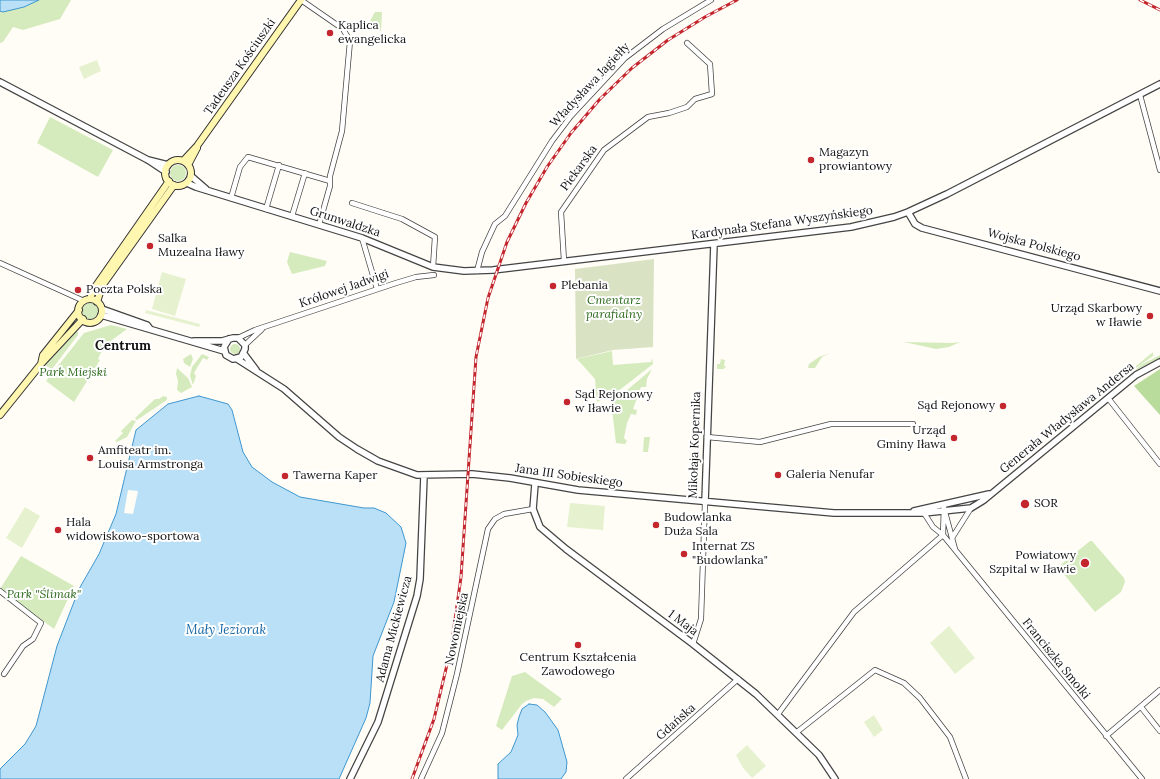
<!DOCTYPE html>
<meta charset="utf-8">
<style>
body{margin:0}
canvas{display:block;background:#fffdf5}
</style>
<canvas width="1160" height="779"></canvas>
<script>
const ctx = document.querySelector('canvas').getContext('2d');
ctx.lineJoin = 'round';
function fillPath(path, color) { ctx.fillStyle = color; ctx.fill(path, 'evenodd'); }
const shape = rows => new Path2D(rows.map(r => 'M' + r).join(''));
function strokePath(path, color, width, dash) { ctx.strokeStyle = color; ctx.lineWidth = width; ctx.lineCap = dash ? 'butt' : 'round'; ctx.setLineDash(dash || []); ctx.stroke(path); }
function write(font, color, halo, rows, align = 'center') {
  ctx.font = font + ' Lora,serif'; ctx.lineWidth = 4; ctx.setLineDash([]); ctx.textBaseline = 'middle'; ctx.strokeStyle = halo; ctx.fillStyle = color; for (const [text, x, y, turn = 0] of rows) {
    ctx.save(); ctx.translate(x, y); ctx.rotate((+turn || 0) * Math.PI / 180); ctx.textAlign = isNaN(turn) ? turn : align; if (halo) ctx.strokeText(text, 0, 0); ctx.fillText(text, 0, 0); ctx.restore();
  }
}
fillPath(shape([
 [39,0,71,0,60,19,23,30,13,27,3,42,0,43,0,11,24,7],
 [375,12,382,12,381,31,365,30],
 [50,117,113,150,98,177,37,143],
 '170 173a8 8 0 1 1 16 0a8 8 0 1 1-16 0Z',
 [290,252,327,261,325,266,292,274,287,262],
 '82 311a8 8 0 1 1 16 0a8 8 0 1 1-16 0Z',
 [111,325,127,329,104,346,98,359,100,360,74,402,46,381,84,333],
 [74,329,78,332,78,335,52,369,45,365],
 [904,342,953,343,960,342,949,347,936,349],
 '230 349a5 5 0 1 1 10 0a5 5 0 1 1-10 0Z',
 [612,351,613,365,651,362,652,358,653,364,617,392,597,402,595,379,577,359],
 [1153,352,1153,356,1125,376,1130,371],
 [830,353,822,357,815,368,808,368,809,364,819,357],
 [191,354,193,359,190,367,184,363,183,359],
 [202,354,209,357,207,360,203,358,194,373,196,376,193,385,190,376,192,367],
 [1160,355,1160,358,1140,368,1126,379,1141,365],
 [717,358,725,360,724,366,726,366,724,369,717,369,717,364,720,364,721,359],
 [177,368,188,378,192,387,181,393,177,390,178,381,176,374],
 [652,369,647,379,646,387,641,387,633,409,637,410,636,415,631,414,627,423,624,438,627,441,625,444,616,443,611,401,620,396],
 [163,396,167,397,167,400,137,420,135,418,155,399,159,399],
 [132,420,136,421,127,437,117,442,115,441,123,433,121,431],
 [644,437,650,437,648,452,643,452],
 [1090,541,1092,541,1124,578,1125,582,1121,592,1095,612,1058,567],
 [21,556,74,586,54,629,0,589],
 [525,672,562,699,554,707,543,699,534,698,526,701,522,704,502,730,496,726,512,676]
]), '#d5ebbd');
fillPath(shape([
 [1160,369,1160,415,1134,386]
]), '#b9dc9c');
fillPath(shape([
 [654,259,653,347,613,350,576,359,575,269]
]), '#d9e3c4');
fillPath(shape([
 [97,60,101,71,84,79,79,67],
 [162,272,186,279,175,316,152,309],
 [146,310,200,324,199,327,145,313],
 [570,503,605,506,603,530,567,527],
 [25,507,40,516,22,548,6,538],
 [949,626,975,658,955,674,930,643],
 [874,715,883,730,874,737,864,722],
 [747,745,766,766,752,778,743,768,736,755]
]), '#e6f2cf');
const water = shape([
 [0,0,39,0,24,7,3,12,0,11,0,0],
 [199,396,228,404,232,410,243,452,252,467,272,482,300,497,364,508,374,508,386,513,401,527,406,543,394,602,373,656,370,703,366,718,339,779,0,779,0,769,25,744,36,726,57,646,67,620,79,589,99,554,116,514,136,430,168,404,199,396],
 [529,704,537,705,545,712,558,730,567,762,566,772,561,779,498,779,498,764,511,752,518,735,517,725,519,717,522,709,529,704]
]);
fillPath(water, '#b9e0f7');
strokePath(water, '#3f96cf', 1);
fillPath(shape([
 [128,490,138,491,133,514,124,513]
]), '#fffdf5');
const minor = shape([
 [301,0,343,29,350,41,342,131,330,176,330,186,319,225],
 [1140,95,1160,170],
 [231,198,240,167,248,157,330,181],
 [352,203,402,219,435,237,433,267],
 [266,209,279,165],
 [292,216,305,173],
 [362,238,377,289],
 [564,261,561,212,604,150,648,117,669,113,687,107,695,99,712,94,710,64,687,43],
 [0,263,84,301],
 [477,271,482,252,495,224,505,216,552,141,571,116,625,58,663,29,711,0],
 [238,338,255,330,396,283,416,277,434,275],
 [245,345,262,329],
 [1108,398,1160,464],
 [707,437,760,442,831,424,913,424],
 [945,512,955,549],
 [924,513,933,527,943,535,1142,779],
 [943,535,944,505],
 [952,538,971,508],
 [0,591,41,623,33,639,23,646,4,674],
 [693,644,701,619,705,502],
 [1141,707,1160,731],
 [778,714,854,612,943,535],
 [797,732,875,670,904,683,920,698,950,737,966,779],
 [1106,736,1160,690],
 [421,779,442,733,457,674,488,529,495,519,504,514,533,509],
 [626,779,738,679]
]);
const tertiary = shape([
 [0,82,148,160,166,172],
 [148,160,168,165],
 [191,176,206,189],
 [187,183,196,187,362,238,433,267,464,271,493,270,851,227,894,217,908,212,947,194,1160,84],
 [908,212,915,224,922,228,1160,291],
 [102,309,147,325,150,329],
 [101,315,224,351],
 [194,341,222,341,233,338,238,338,245,345,245,349,241,357,233,359,226,355,224,347,229,339],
 [244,354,256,370],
 [237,359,284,389,339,437,357,449,378,461,417,475,472,474,510,478,578,490,834,513,924,513,971,508,984,500,1136,375,1160,362],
 [535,484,533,509,540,527,566,549,693,644,756,694,819,755,835,779],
 [705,502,714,244],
 [914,511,989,494],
 [350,779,378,722,417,596,420,579,424,476]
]);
const secondary = shape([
 '165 173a13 13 0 1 1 26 0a13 13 0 1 1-26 0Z',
 [183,161,197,146,301,0],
 [188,165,197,148],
 [90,299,93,290,169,181],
 '78 311a12 12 0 1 1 24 0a12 12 0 1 1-24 0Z',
 [97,302,102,286,174,185],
 [41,364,43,355,79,310],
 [0,415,41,364,83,319]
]);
strokePath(minor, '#444', 6);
strokePath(tertiary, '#444', 8);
strokePath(secondary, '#333', 8);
strokePath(minor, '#fff', 4.5);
strokePath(tertiary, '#fff', 5.5);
strokePath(secondary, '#fff6b0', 6);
const rail = shape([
 [1140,0,1160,10],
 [412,779,434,719,451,648,461,577,476,357,488,298,507,242,526,203,547,167,571,133,600,99,632,68,668,40,705,17,737,0]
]);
strokePath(rail, '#c4262e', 3);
strokePath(rail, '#fff', 1.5, [4.5]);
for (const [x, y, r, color] of [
 [330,33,4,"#c4262e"],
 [811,160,4,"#c4262e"],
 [150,246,4,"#c4262e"],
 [553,286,4,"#c4262e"],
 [78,290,4,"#c4262e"],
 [1150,316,4,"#c4262e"],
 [567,402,4,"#c4262e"],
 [1003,406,4,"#c4262e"],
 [954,438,4,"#c4262e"],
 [90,458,4,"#c4262e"],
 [778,475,4,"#c4262e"],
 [285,476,4,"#c4262e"],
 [1025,504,5,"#c4262e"],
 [656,525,4,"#c4262e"],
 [58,530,4,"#c4262e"],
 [684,554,4,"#c4262e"],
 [1085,563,5,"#c4262e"],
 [578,645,4,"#c4262e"]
]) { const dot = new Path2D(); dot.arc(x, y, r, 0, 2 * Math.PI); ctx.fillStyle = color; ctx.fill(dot); strokePath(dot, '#fff', 1.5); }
write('12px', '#111', '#fff', [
 ["Kaplica",338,26],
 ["ewangelicka",338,40],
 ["Magazyn",819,153],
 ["prowiantowy",819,167],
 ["Salka",158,239],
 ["Muzealna Iławy",158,253],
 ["Plebania",561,286],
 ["Poczta Polska",86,290],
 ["Urząd Skarbowy",1142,309,"right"],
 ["w Iławie",1142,323,"right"],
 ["Sąd Rejonowy",575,395],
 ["w Iławie",575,409],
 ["Sąd Rejonowy",995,406,"right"],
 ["Urząd",946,431,"right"],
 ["Gminy Iława",946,445,"right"],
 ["Amfiteatr im.",98,451],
 ["Louisa Armstronga",98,465],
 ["Galeria Nenufar",786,475],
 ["Tawerna Kaper",293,476],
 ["SOR",1034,504],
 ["Budowlanka",664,518],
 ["Duża Sala",664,532],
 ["Hala",66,523],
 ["widowiskowo-sportowa",66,537],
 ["Internat ZS",692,547],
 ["\"Budowlanka\"",692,561],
 ["Powiatowy",1076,556,"right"],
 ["Szpital w Iławie",1076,570,"right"],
 ["Centrum Kształcenia",578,658,"center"],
 ["Zawodowego",578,672,"center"]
], 'left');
write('12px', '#111', '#fff', [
 ["Tadeusza Kościuszki",240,67,-55],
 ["Władysława Jagiełły",590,85,-47],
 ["Piekarska",579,168,-54],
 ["Grunwaldzka",345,222,18],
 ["Kardynała Stefana Wyszyńskiego",782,223,-8],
 ["Wojska Polskiego",1034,245,15],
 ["Królowej Jadwigi",344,289,-19],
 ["Generała Władysława Andersa",1067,418,-39],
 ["Mikołaja Kopernika",695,445,-88],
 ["Jana III Sobieskiego",569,476,8],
 ["1 Maja",683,623,37],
 ["Adama Mickiewicza",394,629,-75],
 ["Nowomiejska",457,629,-78],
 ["Franciszka Smolki",1056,659,51],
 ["Gdańska",676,722,-42]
]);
write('italic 12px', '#2f6b1f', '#fff', [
 ["Cmentarz",614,301],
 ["parafialny",614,315],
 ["Park Miejski",73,373],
 ["Park \"Ślimak\"",44,595]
]);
write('bold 13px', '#111', '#fff', [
 ["Centrum",123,346]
]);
write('italic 13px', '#1768a6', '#fff', [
 ["Mały Jeziorak",226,630]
]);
</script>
